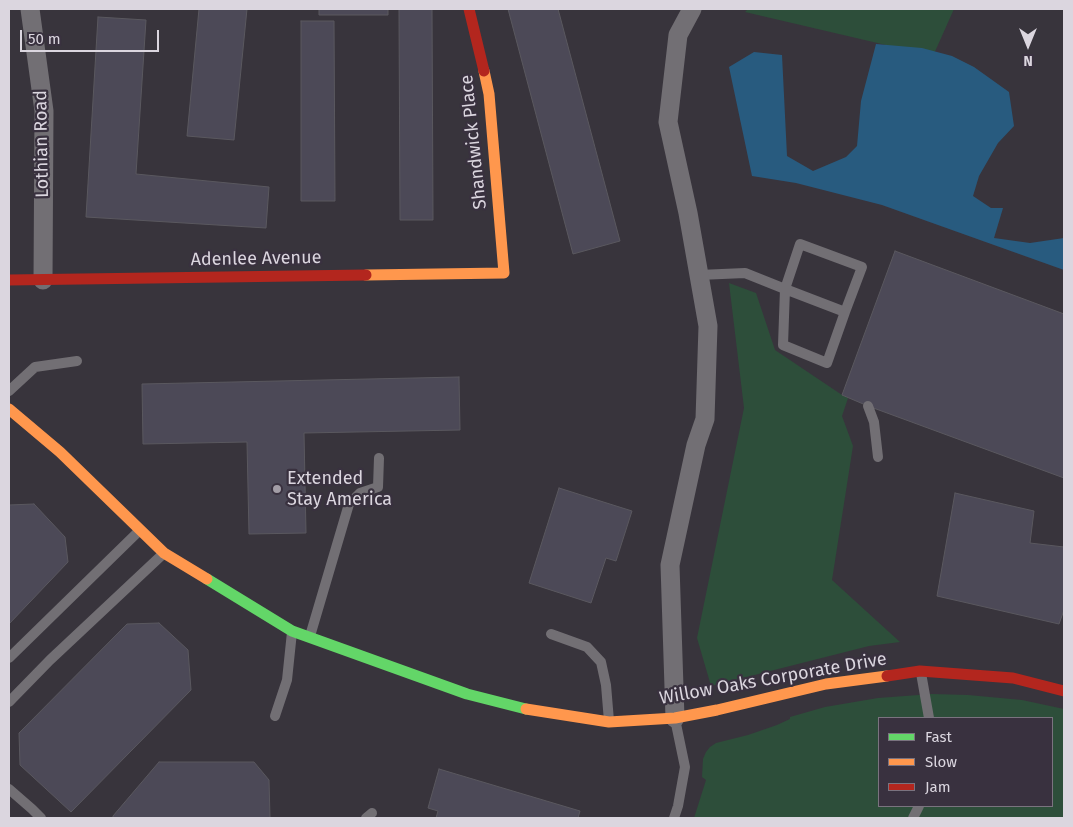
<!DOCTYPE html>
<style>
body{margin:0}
#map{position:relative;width:1073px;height:827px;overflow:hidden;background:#38343c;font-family:"Fira Sans",sans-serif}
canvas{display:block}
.frame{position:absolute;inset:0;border:10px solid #dbd6df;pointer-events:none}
.legend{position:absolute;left:878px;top:717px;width:175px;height:90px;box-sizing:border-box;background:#39313f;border:1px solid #7a737f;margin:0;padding:6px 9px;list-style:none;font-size:15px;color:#dbd6df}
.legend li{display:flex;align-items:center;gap:10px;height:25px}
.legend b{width:25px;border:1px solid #7a737f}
.north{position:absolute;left:1003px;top:20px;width:50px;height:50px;-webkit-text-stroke:4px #39313f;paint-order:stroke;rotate:180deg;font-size:14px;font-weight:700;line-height:20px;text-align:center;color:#dbd6df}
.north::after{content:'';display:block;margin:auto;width:18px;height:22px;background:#dbd6df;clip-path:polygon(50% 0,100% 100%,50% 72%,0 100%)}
.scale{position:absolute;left:20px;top:30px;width:139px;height:22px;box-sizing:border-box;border:2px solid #dbd6df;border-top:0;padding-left:6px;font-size:15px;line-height:18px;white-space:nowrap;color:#dbd6df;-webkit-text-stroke:4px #39313f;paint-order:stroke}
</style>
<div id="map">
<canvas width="1073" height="827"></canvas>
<div class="frame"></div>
<ul class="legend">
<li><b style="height:6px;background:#63d668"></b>Fast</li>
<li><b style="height:6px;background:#ff974d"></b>Slow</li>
<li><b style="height:6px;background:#b3261e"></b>Jam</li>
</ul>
<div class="north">N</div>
<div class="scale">50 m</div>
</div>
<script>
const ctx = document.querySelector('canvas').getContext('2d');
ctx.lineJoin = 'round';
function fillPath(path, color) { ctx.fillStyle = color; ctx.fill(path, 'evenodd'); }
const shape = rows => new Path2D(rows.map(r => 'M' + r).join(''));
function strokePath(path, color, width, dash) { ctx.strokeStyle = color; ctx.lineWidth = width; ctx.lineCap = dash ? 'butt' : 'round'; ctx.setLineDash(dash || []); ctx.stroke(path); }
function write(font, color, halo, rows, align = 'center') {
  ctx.font = font + ' "Fira Sans",sans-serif'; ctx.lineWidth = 4.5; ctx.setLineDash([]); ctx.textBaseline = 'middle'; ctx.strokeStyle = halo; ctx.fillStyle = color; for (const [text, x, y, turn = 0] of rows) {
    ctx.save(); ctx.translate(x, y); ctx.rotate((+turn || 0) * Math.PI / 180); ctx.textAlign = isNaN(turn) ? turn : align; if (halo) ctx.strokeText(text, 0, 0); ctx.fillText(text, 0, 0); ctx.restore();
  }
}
fillPath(shape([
 [748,9,954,9,933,56,745,12],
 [729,283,756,293,775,350,842,395,848,398,842,416,853,446,832,580,900,642,869,646,711,686,697,638,744,408],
 [932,694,968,695,1022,700,1064,709,1064,818,694,818,706,780,702,777,703,759,706,752,710,747,716,743,748,735,777,725,790,719,790,717,825,707,878,698],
 [879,718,1052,718,1052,806,879,806]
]), '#2d4e3a');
fillPath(shape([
 [876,44,922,48,952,56,974,67,1009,92,1014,126,998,143,979,176,973,196,991,208,1003,208,994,238,1030,243,1064,238,1064,270,882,205,796,183,752,176,729,67,754,52,782,55,787,156,813,171,846,157,857,146,861,101]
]), '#285b7f');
const building = shape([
 [199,9,247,9,234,140,187,136,199,9],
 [319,9,388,9,388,15,319,15,319,9],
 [399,9,432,9,433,220,400,220,399,9],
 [508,9,558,9,620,241,573,254,508,9],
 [98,17,146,20,136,174,269,187,266,228,86,217,98,17],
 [301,21,334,21,335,201,301,201,301,21],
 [895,251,1064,314,1064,478,868,406,842,395,895,251],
 [459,377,460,430,304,433,306,533,249,534,247,442,143,444,142,384,459,377],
 [559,488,632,511,616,561,606,558,591,603,529,583,559,488],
 [955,493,1034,511,1030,543,1064,547,1064,610,1059,624,937,596,955,493],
 [34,504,65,537,68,562,9,624,9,505,34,504],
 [159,623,188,650,191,690,71,812,20,765,19,733,127,624,159,623],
 [159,762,254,762,269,780,270,818,113,818,113,816,159,762],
 [439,769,580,811,578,818,436,818,438,811,428,808,439,769]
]);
fillPath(building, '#4c4957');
strokePath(building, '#5a585f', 1);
strokePath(shape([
 [699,275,745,273,785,289,845,312,827,363,783,345,785,289,800,244,862,267,845,312],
 [9,391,35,367,77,361],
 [868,406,874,422,878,457],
 [551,634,587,647,601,662,606,685,609,721],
 [310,636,349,504,360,493,378,487,379,458],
 [9,658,140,530],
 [921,673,929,718],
 [9,702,50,660,163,554],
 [275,716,287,680,292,632],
 [9,789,32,809,41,818],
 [366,818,372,813],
 [674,818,678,806,685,767,675,719],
 [913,818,919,806]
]), '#726f74', 10);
strokePath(shape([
 [30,9,44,111,43,280],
 [675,718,670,565,696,445,705,419,708,326,688,213,668,122,678,35,692,9]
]), '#726f74', 19);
strokePath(shape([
 [207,579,292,631,467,694,526,709]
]), '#63d668', 11);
strokePath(shape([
 [366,275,504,273,489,94,484,71],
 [9,409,60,452,164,553,207,579],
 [526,709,609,722,675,718,717,710,826,684,887,676]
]), '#ff974d', 11);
strokePath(shape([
 [469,9,484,71],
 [9,280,366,275],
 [887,676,920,671,1013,678,1064,691]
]), '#b3261e', 11);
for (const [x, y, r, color] of [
 [277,489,5,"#a29da6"]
]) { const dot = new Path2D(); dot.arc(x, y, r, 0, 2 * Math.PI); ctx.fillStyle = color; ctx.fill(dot); strokePath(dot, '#39313f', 2); }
write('18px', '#dbd6df', '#39313f', [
 ["Shandwick Place",474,142,-96],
 ["Lothian Road",42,144,-91],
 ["Adenlee Avenue",256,259,-1],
 ["Willow Oaks Corporate Drive",773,679,-10]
]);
write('18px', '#dbd6df', '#39313f', [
 ["Extended",287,479],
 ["Stay America",287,500]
], 'left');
</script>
